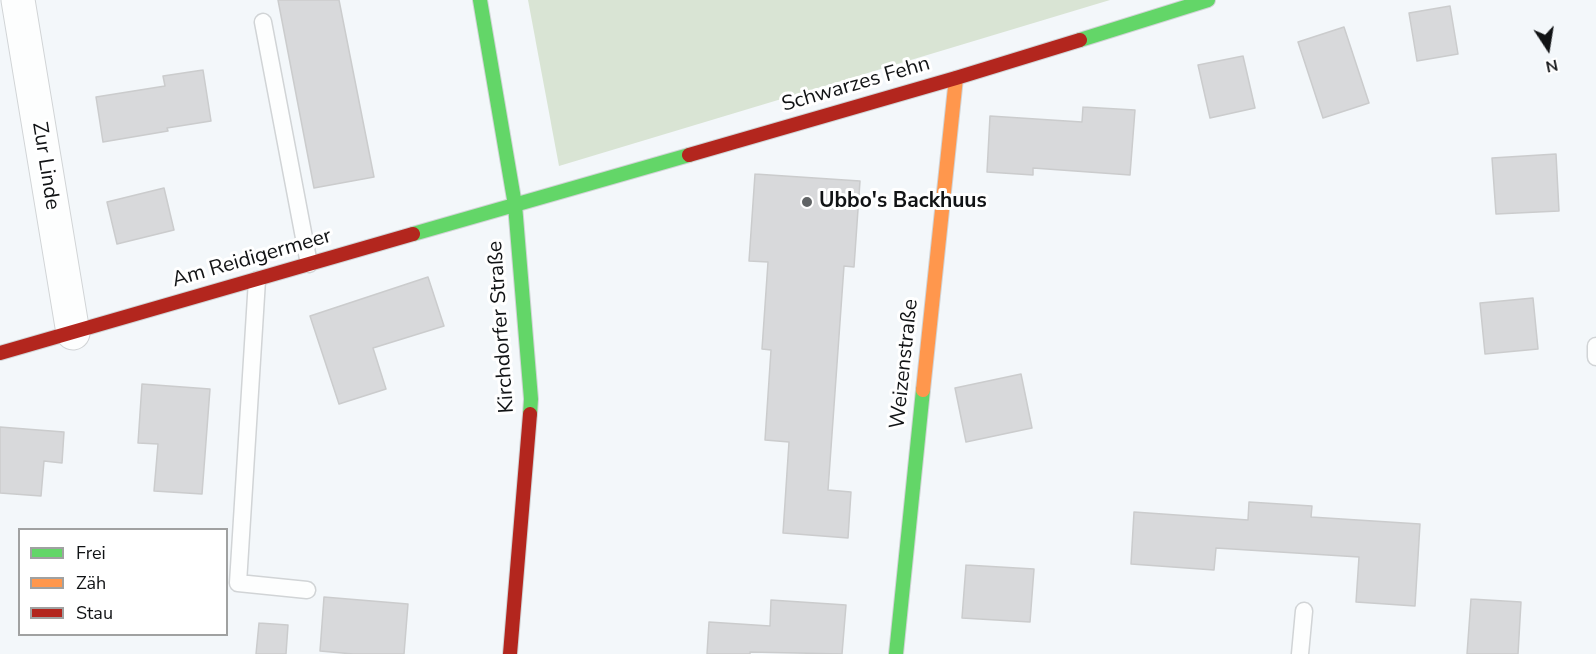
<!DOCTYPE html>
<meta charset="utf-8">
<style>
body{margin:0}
#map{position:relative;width:1596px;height:654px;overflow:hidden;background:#f3f7fa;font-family:"Nunito Sans",sans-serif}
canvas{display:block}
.legend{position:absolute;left:18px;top:528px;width:210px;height:108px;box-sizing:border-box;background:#fff;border:2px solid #a0a1a1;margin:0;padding:8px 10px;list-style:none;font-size:18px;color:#111315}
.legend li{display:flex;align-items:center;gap:12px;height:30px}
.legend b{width:30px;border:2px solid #a0a1a1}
.north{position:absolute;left:1518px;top:18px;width:60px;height:60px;-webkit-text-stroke:4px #fff;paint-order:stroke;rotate:168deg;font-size:16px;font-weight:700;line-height:24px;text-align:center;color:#111315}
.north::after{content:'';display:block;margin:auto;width:21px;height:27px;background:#111315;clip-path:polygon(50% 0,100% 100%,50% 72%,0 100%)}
</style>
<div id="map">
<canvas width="1596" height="654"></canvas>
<ul class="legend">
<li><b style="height:8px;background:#63d668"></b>Frei</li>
<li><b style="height:8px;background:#ff974d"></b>Zäh</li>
<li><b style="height:8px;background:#b3261e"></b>Stau</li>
</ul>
<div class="north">N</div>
</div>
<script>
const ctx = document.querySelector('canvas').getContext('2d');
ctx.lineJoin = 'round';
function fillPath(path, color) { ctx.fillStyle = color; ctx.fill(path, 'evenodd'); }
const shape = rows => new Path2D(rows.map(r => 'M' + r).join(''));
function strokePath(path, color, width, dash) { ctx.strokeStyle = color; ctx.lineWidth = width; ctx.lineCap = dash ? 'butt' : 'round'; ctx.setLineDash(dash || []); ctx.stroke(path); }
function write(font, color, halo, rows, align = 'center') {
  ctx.font = font + ' "Nunito Sans",sans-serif'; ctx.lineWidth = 6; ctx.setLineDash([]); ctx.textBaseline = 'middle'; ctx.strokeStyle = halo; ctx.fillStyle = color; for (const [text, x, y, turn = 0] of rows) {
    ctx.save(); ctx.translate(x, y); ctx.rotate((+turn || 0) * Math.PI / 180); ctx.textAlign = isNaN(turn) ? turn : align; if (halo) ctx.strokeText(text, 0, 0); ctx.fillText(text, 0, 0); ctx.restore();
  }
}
fillPath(shape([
 [528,0,1110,0,559,166]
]), '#d9e4d4');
const building = shape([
 [278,0,339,0,374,177,314,188,278,0],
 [1450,6,1458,54,1417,61,1409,13,1450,6],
 [1344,27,1369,103,1323,118,1298,42,1344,27],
 [1243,56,1255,108,1210,118,1198,65,1243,56],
 [203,70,211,121,167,128,168,131,103,142,96,97,165,86,163,76,203,70],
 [1083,107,1135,110,1130,175,1033,168,1033,175,987,172,990,116,1082,122,1083,107],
 [1556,154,1559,211,1496,214,1492,158,1556,154],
 [755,174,860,181,854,267,844,266,828,490,851,492,848,538,783,533,789,442,765,440,771,350,762,349,768,262,749,261,755,174],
 [164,188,174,230,117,244,107,202,164,188],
 [428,277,444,326,373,348,386,389,339,404,310,316,428,277],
 [1533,298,1538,349,1485,354,1480,303,1533,298],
 [1021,374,1032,428,966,442,955,388,1021,374],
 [142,384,210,389,202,494,154,491,158,444,138,443,142,384],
 [0,427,64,432,62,463,44,461,41,496,0,493,0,427],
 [1249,502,1312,506,1311,517,1420,524,1415,606,1356,602,1359,557,1216,548,1214,570,1131,564,1134,512,1248,520,1249,502],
 [966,565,1034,569,1030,622,962,618,966,565],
 [324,597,408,604,404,654,353,654,320,651,324,597],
 [1471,599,1521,602,1518,654,1467,654,1471,599],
 [771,600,846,605,842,654,750,652,750,654,707,654,709,622,770,626,771,600],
 [259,623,288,625,286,654,256,654,259,623]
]);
fillPath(building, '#d8d9db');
strokePath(building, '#cbcccd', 1.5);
const lane = shape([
 [263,22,309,264],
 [257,280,238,583,307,590],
 [1596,357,1596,346],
 [1300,654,1304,611]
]);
const street = shape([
 [18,0,73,333]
]);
const fast = shape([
 [480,0,515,205,531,399,530,414],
 [1080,40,1208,0],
 [413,234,689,155],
 [896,654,923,390]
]);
const slow = shape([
 [923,390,956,78]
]);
const jam = shape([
 [689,155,956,78,1080,40],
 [0,353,413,234],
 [510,654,530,414]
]);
strokePath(lane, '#d1d4d6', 19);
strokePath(street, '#d1d4d6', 35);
strokePath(fast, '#d1d4d6', 16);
strokePath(slow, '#d1d4d6', 16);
strokePath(jam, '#d1d4d6', 16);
strokePath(lane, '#fdfefe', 16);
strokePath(street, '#fdfefe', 33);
strokePath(fast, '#63d668', 14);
strokePath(slow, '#ff974d', 14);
strokePath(jam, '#b3261e', 14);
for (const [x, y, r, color] of [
 [807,202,6,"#606365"]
]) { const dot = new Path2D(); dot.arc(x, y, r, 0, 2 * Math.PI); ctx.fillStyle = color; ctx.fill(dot); strokePath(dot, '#fff', 2); }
write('21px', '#111315', '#fff', [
 ["Schwarzes Fehn",856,85,-16],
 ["Zur Linde",45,166,81],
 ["Am Reidigermeer",252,259,-16],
 ["Kirchdorfer Straße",502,327,-94],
 ["Weizenstraße",905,364,-84]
]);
write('bold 21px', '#111315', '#fff', [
 ["Ubbo's Backhuus",819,202]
], 'left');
</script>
